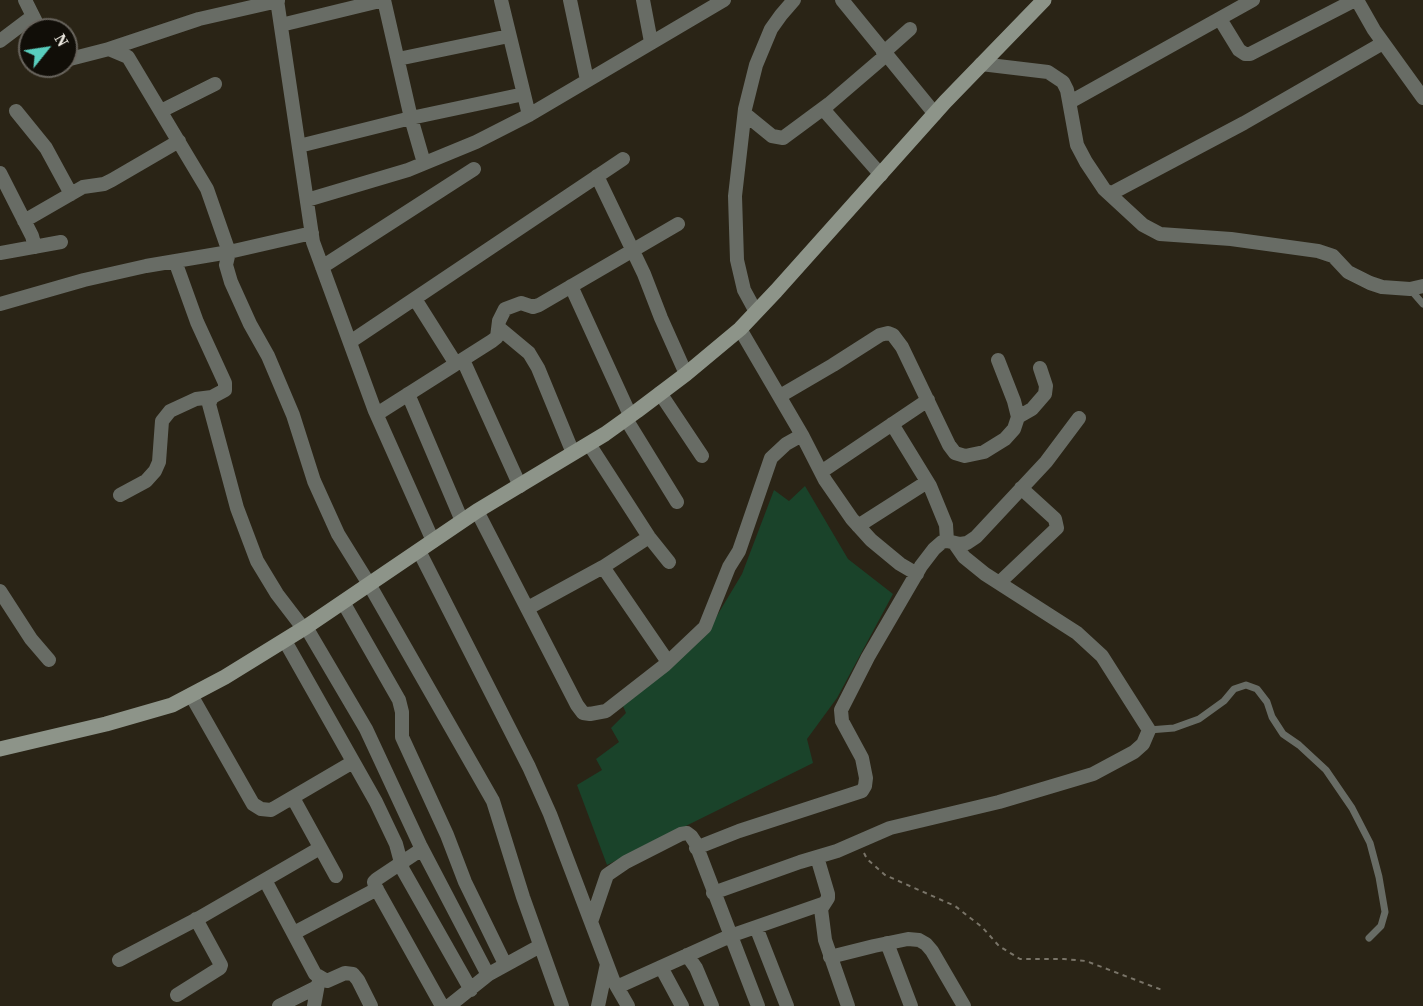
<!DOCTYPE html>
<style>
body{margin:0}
#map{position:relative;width:1423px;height:1006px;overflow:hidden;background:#2a2416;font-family:"Source Serif 4",serif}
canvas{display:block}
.north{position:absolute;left:18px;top:18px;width:60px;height:60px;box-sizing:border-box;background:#110e08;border:2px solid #68645d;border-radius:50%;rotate:60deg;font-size:16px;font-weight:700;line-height:24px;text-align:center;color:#eae6dd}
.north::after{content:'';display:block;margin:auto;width:21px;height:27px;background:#59cebe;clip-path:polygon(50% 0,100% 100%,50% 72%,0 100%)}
</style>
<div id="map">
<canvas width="1423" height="1006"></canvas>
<div class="north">N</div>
</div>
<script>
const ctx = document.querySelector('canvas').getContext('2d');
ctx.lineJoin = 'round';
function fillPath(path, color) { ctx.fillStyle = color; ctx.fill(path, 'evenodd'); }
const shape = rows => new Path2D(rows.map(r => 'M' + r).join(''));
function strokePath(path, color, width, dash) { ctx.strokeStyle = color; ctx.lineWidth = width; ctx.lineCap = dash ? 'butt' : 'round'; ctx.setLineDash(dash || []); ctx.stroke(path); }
fillPath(shape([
 [805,486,848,559,893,594,837,698,807,739,813,763,607,865,577,785,602,770,596,759,619,742,611,728,626,713,623,706,709,629,742,574,774,490,789,501]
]), '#1a432a');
strokePath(shape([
 [864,853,867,859,885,875,955,906,982,927,999,946,1020,959,1064,959,1086,961,1162,990]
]), '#797468', 2, [4.5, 4.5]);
strokePath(shape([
 [1410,289,1423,304],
 [1149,730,1174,728,1199,719,1224,701,1234,689,1246,685,1257,689,1267,702,1272,717,1283,734,1299,745,1326,770,1352,808,1370,843,1379,877,1385,912,1381,926,1369,938]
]), '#686c65', 7);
strokePath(shape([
 [25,0,40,30],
 [277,0,313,242,375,411,433,541],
 [384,0,411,118,424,163],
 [501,0,529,115],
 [570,0,587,80],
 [643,0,651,42],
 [842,0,935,114],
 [1357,0,1374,30,1423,98],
 [1220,19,1239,50,1245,54,1250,54,1355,0],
 [281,25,384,0],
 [0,41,33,16],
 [109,49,199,19,278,1],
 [883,53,910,29],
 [66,57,70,59,109,49,128,57,207,189,229,252,226,265,231,282,250,324,268,356,293,415,314,481,338,534,369,584,493,801,523,897,562,1006],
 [398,59,509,36],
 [981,64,1048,72,1063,82,1067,90,1077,145,1086,162,1104,189,1143,225,1160,234,1231,239,1318,251,1333,256,1348,272,1370,283,1382,287,1410,289,1423,286],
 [1070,102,1253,0],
 [823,109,881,175],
 [16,111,46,148,71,194],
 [161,111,215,84],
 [745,114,772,136,783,138,829,104,885,56],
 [299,146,411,118,524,94],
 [0,173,32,236,35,247],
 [597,176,644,274,661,318,686,374],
 [1110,194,1244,123,1383,43],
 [307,200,408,170,476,142,529,115,724,0],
 [24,221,83,187,104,184,112,180,179,141],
 [0,253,61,242],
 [175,261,197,322,225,383,225,390,212,397,209,404,237,508,257,561,277,594,303,628],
 [322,267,474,169],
 [571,286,630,415],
 [415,299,456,364],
 [0,304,84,280,146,266,229,252,312,233],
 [756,312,744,290,737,260,735,196,745,109,756,65,771,29,781,15,794,0],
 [499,328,529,353,538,368,573,453],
 [350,342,623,159],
 [463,360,520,486],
 [660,393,702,456],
 [408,394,462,521],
 [780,396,833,365,880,335,888,333,893,335,902,347,949,445,955,453,965,456,984,452,1005,439,1014,429,1018,417,1014,401,998,360],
 [377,414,492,341,497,337,499,321,505,309,521,303,533,307,539,305,678,224],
 [1018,417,1032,409,1045,394,1046,386,1040,368],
 [626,419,677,502],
 [892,424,930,486,946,525,947,541],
 [802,435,825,480,852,519,871,540,900,564,917,574],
 [589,444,649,537,669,562],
 [821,472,928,400],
 [120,495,146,481,155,471,159,462,162,421,170,411,196,399,212,397],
 [477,511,577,705,583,713,590,714,606,711,665,665,705,627,729,567,739,551,771,458,786,444,802,435,740,329],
 [858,526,927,482],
 [419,551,529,767,550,814,613,980,628,1006],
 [603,567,668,662],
 [999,583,1057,528,1055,519,1021,488],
 [0,591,31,639,49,660],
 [343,602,399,700,402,712,402,737,447,835,465,882,505,964],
 [528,608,603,567,649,537],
 [306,627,366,729,420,845,488,975],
 [285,641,376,802,396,844,403,870,471,990],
 [191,695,253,804,261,809,271,810,353,762],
 [293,798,336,876],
 [696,848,739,831,862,791,865,786,866,778,862,758,842,721,841,710,868,657,921,566,934,549,942,542,947,541,960,544,967,543,976,537,1046,462,1079,418],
 [422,849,377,879,374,882,375,886,442,1006],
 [817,857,828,894,828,898,821,909,825,940,848,1006],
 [265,880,315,974,327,981,345,973,353,974,358,980,371,1006],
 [713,893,800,862,837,851,890,828,999,802,1093,774,1134,752,1143,744,1149,730,1102,656,1077,633,985,574,964,557,955,544],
 [591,922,607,875,626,862,681,834,687,833,691,836,695,842,758,1006],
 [756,927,787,1006],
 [294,933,377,889],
 [887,943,911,1006],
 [687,955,696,968,712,1006],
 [830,957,874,946,908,939,919,940,926,944,932,951,964,1006],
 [119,960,199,918,320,848],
 [661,967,682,1006],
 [617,987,730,936,822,904],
 [177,995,220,968,221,965,196,919],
 [279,1006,317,987],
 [314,1006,318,984],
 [449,1006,489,974,540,946],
 [598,1006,607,964]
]), '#686c65', 14);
strokePath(shape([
 [0,749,106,724,172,705,225,677,306,627,477,511,605,434,637,411,686,374,740,329,776,291,945,102,1044,0]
]), '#8d9489', 15);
</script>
